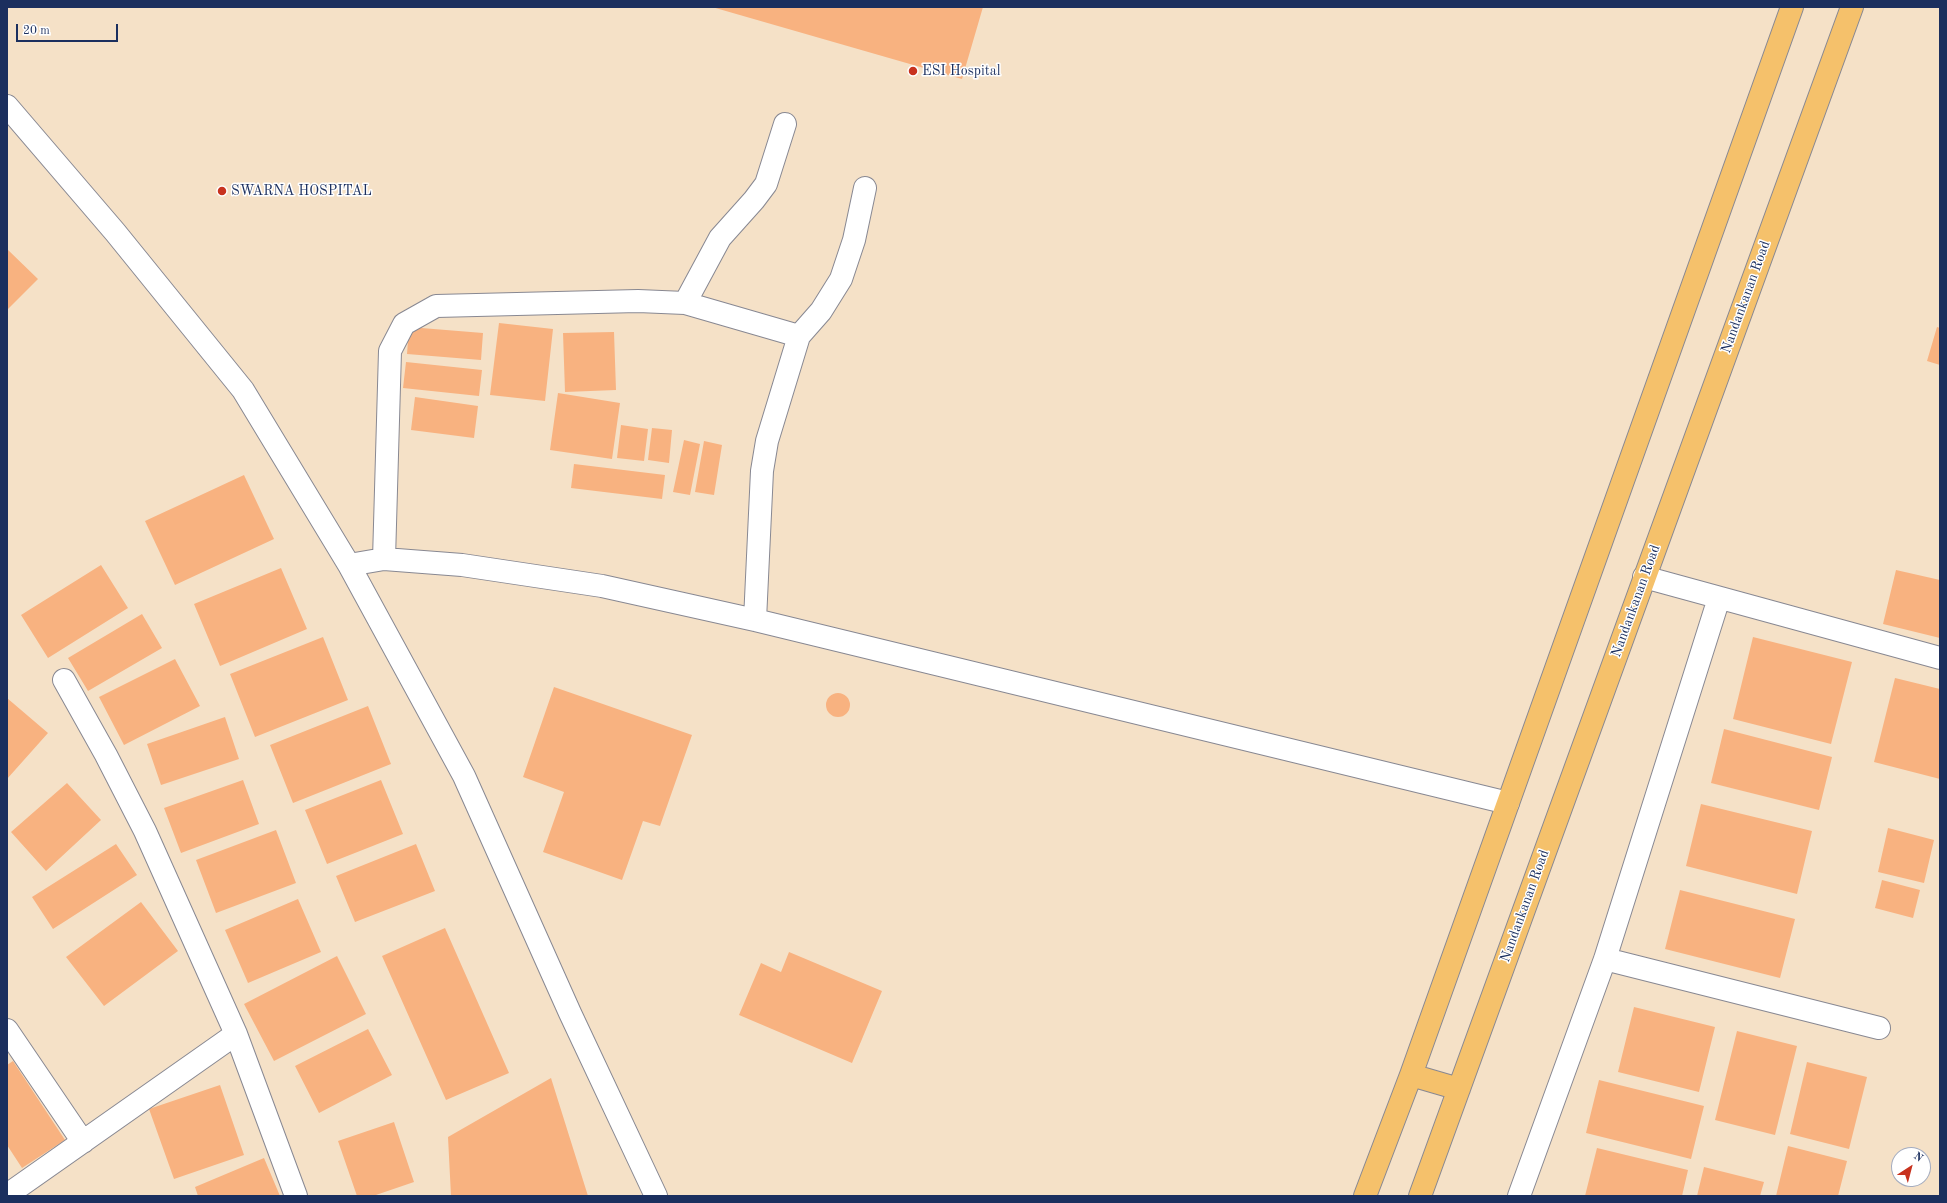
<!DOCTYPE html>
<style>
body{margin:0}
#map{position:relative;width:1947px;height:1203px;overflow:hidden;background:#f5e1c7;font-family:"Old Standard TT",serif}
canvas{display:block}
.frame{position:absolute;inset:0;border:8px solid #1b2f5e;pointer-events:none}
.north{position:absolute;left:1891px;top:1147px;width:40px;height:40px;box-sizing:border-box;background:#fff;border:1px solid #a4acbf;border-radius:50%;rotate:36deg;font-size:11px;font-weight:700;line-height:16px;text-align:center;color:#1b2f5e}
.north::after{content:'';display:block;margin:auto;width:14px;height:18px;background:#c8321e;clip-path:polygon(50% 0,100% 100%,50% 72%,0 100%)}
.scale{position:absolute;left:16px;top:24px;width:102px;height:18px;box-sizing:border-box;border:2px solid #1b2f5e;border-top:0;padding-left:5px;font-size:12px;line-height:14px;white-space:nowrap;color:#1b2f5e;-webkit-text-stroke:3px #fff;paint-order:stroke}
</style>
<div id="map">
<canvas width="1947" height="1203"></canvas>
<div class="frame"></div>
<div class="north">N</div>
<div class="scale">20 m</div>
</div>
<script>
const ctx = document.querySelector('canvas').getContext('2d');
ctx.lineJoin = 'round';
function fillPath(path, color) { ctx.fillStyle = color; ctx.fill(path, 'evenodd'); }
const shape = rows => new Path2D(rows.map(r => 'M' + r).join(''));
function strokePath(path, color, width, dash) { ctx.strokeStyle = color; ctx.lineWidth = width; ctx.lineCap = dash ? 'butt' : 'round'; ctx.setLineDash(dash || []); ctx.stroke(path); }
function write(font, color, halo, rows, align = 'center') {
  ctx.font = font + ' "Old Standard TT",serif'; ctx.lineWidth = 3; ctx.setLineDash([]); ctx.textBaseline = 'middle'; ctx.strokeStyle = halo; ctx.fillStyle = color; for (const [text, x, y, turn = 0] of rows) {
    ctx.save(); ctx.translate(x, y); ctx.rotate((+turn || 0) * Math.PI / 180); ctx.textAlign = isNaN(turn) ? turn : align; if (halo) ctx.strokeText(text, 0, 0); ctx.fillText(text, 0, 0); ctx.restore();
  }
}
fillPath(shape([
 [712,7,983,7,962,79],
 [7,249,38,279,7,310],
 [499,323,553,329,545,401,490,395],
 [409,327,483,333,481,360,407,354],
 [1937,327,1940,328,1940,365,1927,361],
 [614,332,616,390,565,392,563,333],
 [406,362,482,370,479,396,403,388],
 [558,393,620,403,612,459,550,450],
 [415,397,478,406,474,438,411,430],
 [621,425,648,429,644,461,617,458],
 [652,428,672,430,669,463,648,460],
 [684,440,700,444,690,495,673,492],
 [704,441,722,445,714,495,695,492],
 [574,464,665,475,662,499,571,488],
 [244,475,274,539,175,585,145,521],
 [101,565,128,608,48,658,21,615],
 [281,568,307,629,220,666,194,604],
 [1896,570,1940,580,1940,638,1883,624],
 [142,614,162,648,88,691,68,658],
 [323,637,348,700,255,737,230,674],
 [1753,637,1852,662,1831,744,1733,719],
 [175,659,200,706,124,745,99,697],
 [1895,678,1940,689,1940,779,1874,762],
 [554,687,692,735,660,826,643,821,622,880,543,852,564,792,523,777],
 '826 705a12 12 0 1 1 24 0a12 12 0 1 1-24 0Z',
 [7,698,48,733,7,779],
 [368,706,391,764,293,803,270,745],
 [225,717,239,759,161,785,147,744],
 [1724,729,1832,757,1819,810,1711,783],
 [243,780,259,824,181,853,164,808],
 [381,780,403,834,327,864,305,810],
 [67,783,101,820,46,871,11,832],
 [1701,804,1812,831,1797,894,1686,866],
 [1888,828,1934,840,1924,883,1878,872],
 [276,830,296,883,216,913,196,860],
 [116,844,137,875,53,929,32,897],
 [416,844,435,891,355,922,336,876],
 [1882,880,1920,890,1913,918,1875,908],
 [1680,890,1795,919,1780,978,1665,949],
 [298,899,321,952,248,983,225,930],
 [141,902,178,951,104,1006,66,957],
 [445,928,509,1073,446,1100,382,956],
 [789,952,882,991,852,1063,739,1015,761,963,781,972],
 [337,956,366,1014,274,1061,244,1004],
 [1634,1007,1715,1027,1699,1092,1618,1072],
 [368,1029,392,1075,319,1113,295,1066],
 [1737,1031,1797,1046,1775,1135,1715,1120],
 [13,1061,65,1140,22,1168,7,1145,7,1065],
 [1807,1062,1867,1077,1849,1149,1790,1134],
 [551,1078,588,1196,451,1196,448,1137],
 [1599,1080,1704,1106,1691,1159,1586,1133],
 [220,1085,244,1155,174,1179,149,1109],
 [394,1122,414,1182,373,1196,357,1196,338,1141],
 [1788,1146,1847,1161,1838,1196,1776,1196],
 [1597,1148,1688,1170,1682,1196,1585,1196],
 [264,1158,280,1196,198,1196,195,1187],
 [1704,1167,1764,1182,1760,1196,1697,1196]
]), '#f8b280');
const street = shape([
 [7,106,115,232,243,390,349,565,464,776,570,1013,656,1196],
 [685,303,720,238,754,200,766,184,785,124],
 [384,559,390,351,404,324,436,306,638,301,685,303,799,336,821,311,841,279,854,240,865,188],
 [349,565,384,559,462,565,602,586,755,620,1508,803],
 [1644,577,1940,658],
 [755,620,762,471,767,441,799,336],
 [64,680,106,755,145,831,236,1034,296,1196],
 [1605,959,1879,1028],
 [7,1030,83,1142],
 [7,1195,236,1034],
 [1519,1196,1605,959,1719,598]
]);
const primary = shape([
 [1411,1075,1459,1089],
 [1365,1196,1411,1075,1792,7],
 [1420,1196,1852,7]
]);
strokePath(street, '#888892', 24);
strokePath(primary, '#888892', 24);
strokePath(street, '#fff', 22);
strokePath(primary, '#f5c16b', 22);
for (const [x, y, r, color] of [
 [913,71,5,"#c8321e"],
 [222,191,5,"#c8321e"]
]) { const dot = new Path2D(); dot.arc(x, y, r, 0, 2 * Math.PI); ctx.fillStyle = color; ctx.fill(dot); strokePath(dot, '#fff', 1.5); }
write('14px', '#1b2f5e', '#fff', [
 ["ESI Hospital",922,71],
 ["SWARNA HOSPITAL",231,191]
], 'left');
write('14px', '#1b2f5e', '#fff', [
 ["Nandankanan Road",1746,297,-70],
 ["Nandankanan Road",1636,601,-70],
 ["Nandankanan Road",1525,906,-70]
]);
</script>
